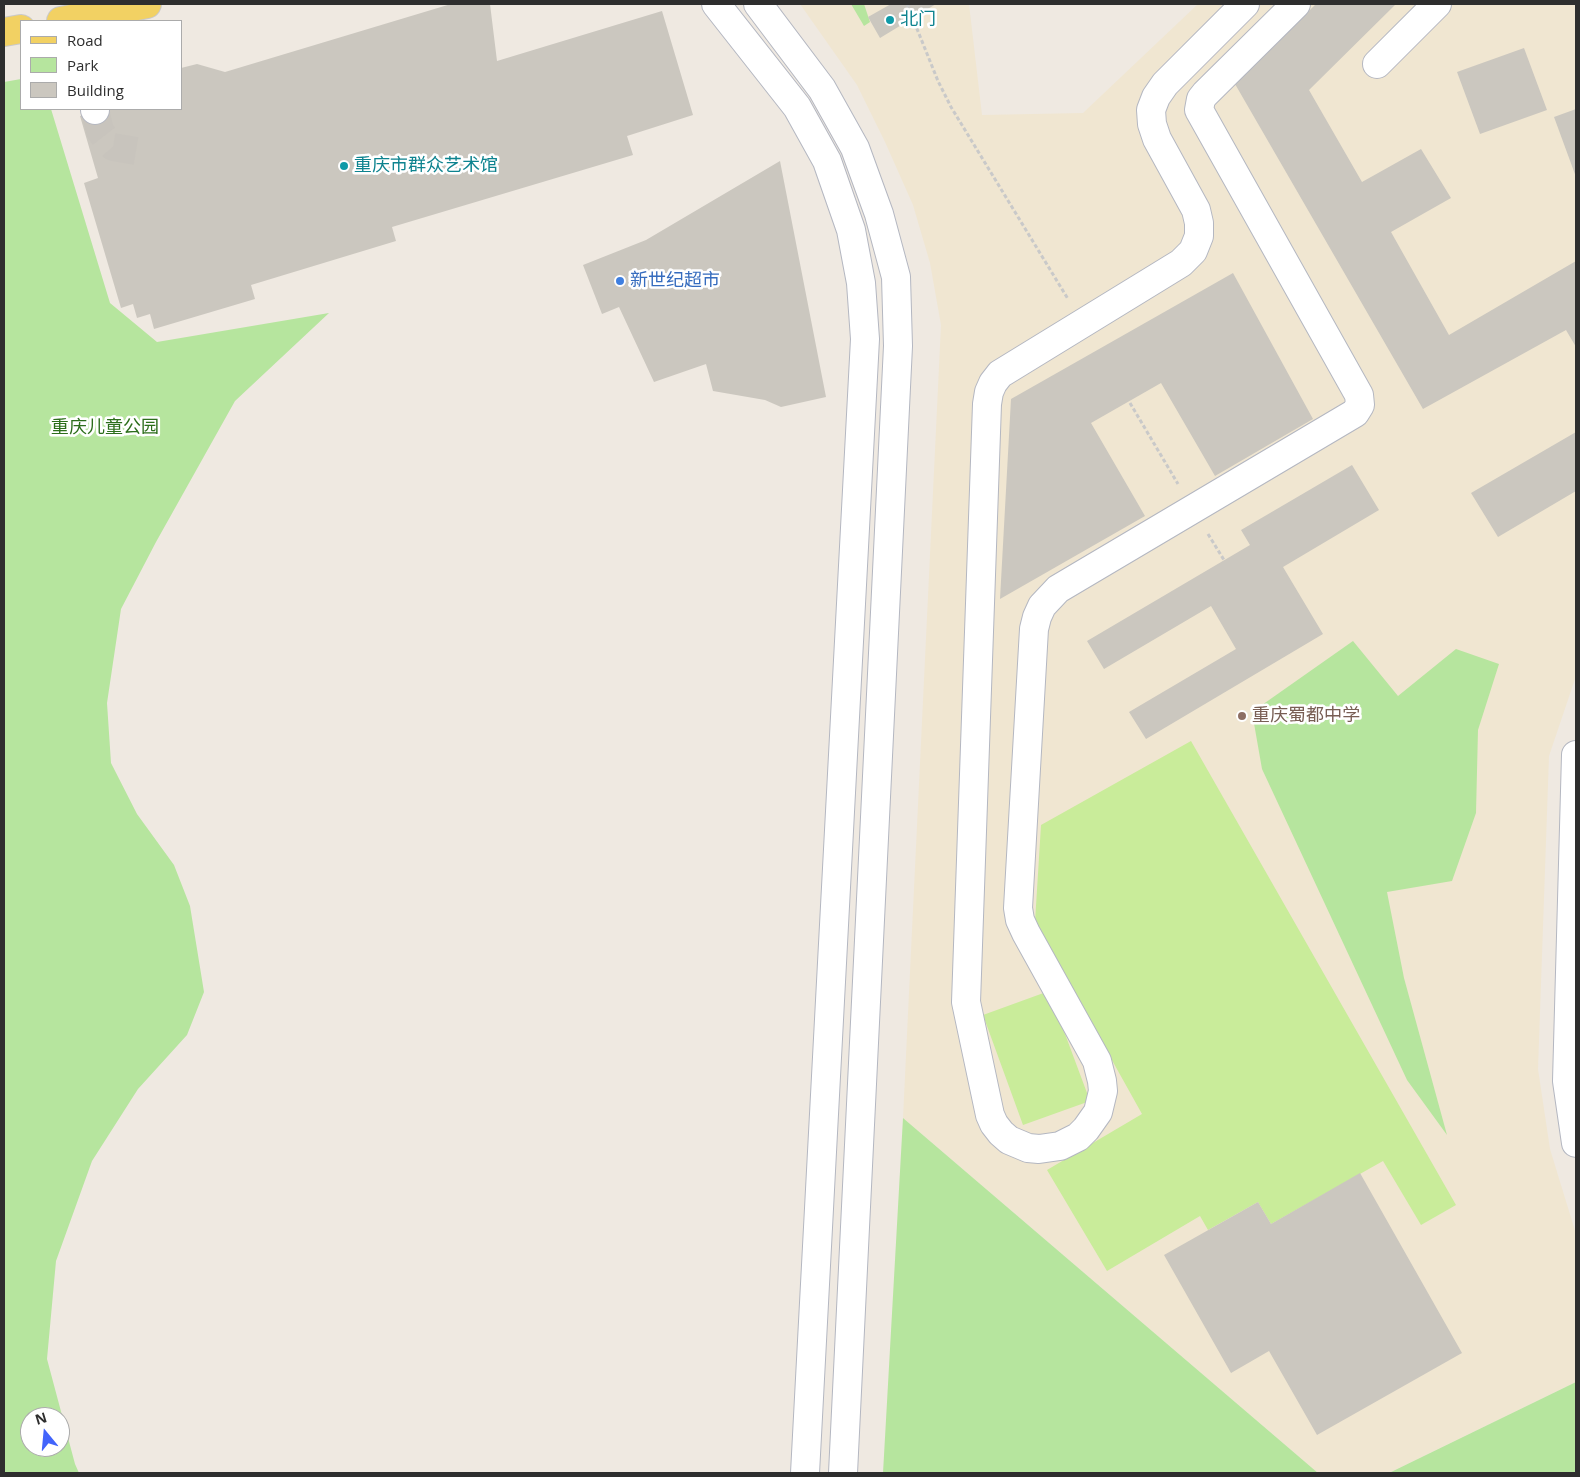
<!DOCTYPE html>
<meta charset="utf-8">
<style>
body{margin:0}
#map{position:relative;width:1580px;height:1477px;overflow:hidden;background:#efe9e1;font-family:"Open Sans",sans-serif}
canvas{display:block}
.frame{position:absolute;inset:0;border:5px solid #2e2e2e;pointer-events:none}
.legend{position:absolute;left:20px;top:20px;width:162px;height:90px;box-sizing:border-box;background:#fff;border:1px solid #ababab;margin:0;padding:6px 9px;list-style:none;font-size:15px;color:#2e2e2e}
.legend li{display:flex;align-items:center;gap:10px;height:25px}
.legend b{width:25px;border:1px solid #ababab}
.north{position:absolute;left:20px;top:1407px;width:50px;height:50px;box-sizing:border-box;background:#fff;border:1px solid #ababab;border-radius:50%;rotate:343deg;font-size:14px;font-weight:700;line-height:20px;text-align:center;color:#2e2e2e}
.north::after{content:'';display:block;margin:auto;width:18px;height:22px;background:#4264fb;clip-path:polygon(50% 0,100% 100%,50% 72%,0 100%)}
</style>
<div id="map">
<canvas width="1580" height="1477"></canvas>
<div class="frame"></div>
<ul class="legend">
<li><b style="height:6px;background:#f2d163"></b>Road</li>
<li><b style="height:14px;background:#b6e59e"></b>Park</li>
<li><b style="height:14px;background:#cbc7bf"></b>Building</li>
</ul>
<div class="north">N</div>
</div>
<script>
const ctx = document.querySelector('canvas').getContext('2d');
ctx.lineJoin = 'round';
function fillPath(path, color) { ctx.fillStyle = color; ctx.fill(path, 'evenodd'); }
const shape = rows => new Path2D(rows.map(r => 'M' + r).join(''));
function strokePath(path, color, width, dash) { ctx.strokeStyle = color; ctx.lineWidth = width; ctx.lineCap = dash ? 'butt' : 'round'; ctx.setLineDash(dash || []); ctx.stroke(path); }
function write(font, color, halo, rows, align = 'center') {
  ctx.font = font + ' "Open Sans","Noto Sans SC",sans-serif'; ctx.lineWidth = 5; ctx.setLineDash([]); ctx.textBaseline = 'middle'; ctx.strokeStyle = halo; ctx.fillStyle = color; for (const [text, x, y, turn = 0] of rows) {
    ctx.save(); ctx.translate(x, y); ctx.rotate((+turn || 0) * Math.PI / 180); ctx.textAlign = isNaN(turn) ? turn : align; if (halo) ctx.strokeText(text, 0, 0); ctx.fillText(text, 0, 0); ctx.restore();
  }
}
fillPath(shape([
 [800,4,969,4,982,115,1083,113,1198,4,1576,4,1576,676,1549,756,1538,1069,1550,1149,1576,1234,1576,1382,1389,1473,1318,1473,903,1118,941,325,930,263,913,205,885,142,857,85]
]), '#f0e6d1');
fillPath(shape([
 [851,4,864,4,870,22,864,26],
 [21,79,21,109,51,109,110,303,157,342,329,313,235,401,156,542,121,609,107,703,111,763,137,814,174,865,190,906,204,992,187,1035,138,1089,92,1161,56,1261,47,1359,75,1464,79,1473,4,1473,4,82],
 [30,1417,60,1417,60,1447,30,1447],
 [1353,641,1398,696,1456,649,1499,664,1478,730,1476,813,1452,881,1387,892,1404,978,1447,1135,1407,1080,1262,769,1252,712],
 [903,1118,1318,1473,883,1473],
 [1576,1382,1576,1473,1389,1473]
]), '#b6e59e');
fillPath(shape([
 [1191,741,1456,1205,1421,1225,1383,1161,1271,1224,1258,1202,1208,1230,1200,1216,1107,1271,1047,1170,1142,1114,1035,922,1041,825],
 [1049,991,1090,1101,1023,1125,983,1015]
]), '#c9ec9a');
fillPath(shape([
 [451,4,490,4,497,61,662,11,693,115,627,136,633,155,392,227,396,241,251,285,255,299,154,329,150,314,137,318,133,304,121,308,84,183,98,178,80,116,103,109,181,109,181,68,197,64,225,72],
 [891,4,936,4,880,38,868,17],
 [1316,4,1396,4,1309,90,1362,182,1421,149,1451,198,1391,232,1449,335,1576,261,1576,347,1566,330,1423,409,1235,84],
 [1524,48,1547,110,1480,134,1457,72],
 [1576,109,1576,177,1554,117],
 [780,161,826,397,781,407,765,400,713,391,706,364,654,382,619,307,602,314,583,265,646,240],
 [1233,273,1313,419,1215,476,1161,383,1091,423,1145,516,1000,599,1011,399],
 [1576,432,1576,491,1498,537,1471,493],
 [1352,465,1379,510,1283,567,1323,634,1146,739,1129,712,1236,649,1211,606,1104,669,1087,641,1250,545,1241,530],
 [1360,1173,1462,1353,1317,1435,1269,1351,1231,1373,1164,1255,1258,1202,1271,1224]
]), '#cbc7bf');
strokePath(shape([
 [95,110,100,131,107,140,113,147,136,151]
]), '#c8c4bd', 28, [28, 14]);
const minor = shape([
 [716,4,797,107,827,161,851,230,861,283,865,339,805,1473],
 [758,4,822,89,855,148,879,214,896,277,898,346,843,1473],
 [1245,4,1165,84,1156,97,1151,110,1152,124,1157,139,1196,210,1199,223,1199,236,1193,251,1181,263,1000,374,993,383,989,392,987,404,966,1002,990,1115,994,1124,1001,1133,1009,1140,1028,1148,1039,1149,1060,1146,1078,1137,1086,1129,1098,1112,1103,1091,1102,1081,1097,1061,1026,933,1020,920,1018,908,1034,629,1037,617,1042,606,1058,589,1355,413,1360,405,1359,395,1199,110,1201,99,1205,94,1296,4],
 [1377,64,1437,4],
 [95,109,95,110],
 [1576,755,1567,1081,1576,1143]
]);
const major = shape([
 [61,21,147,4],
 [4,32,21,29]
]);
strokePath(minor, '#b4b7c1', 30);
strokePath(major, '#c9c9c9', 30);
strokePath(shape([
 [907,4,938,81,951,107,1068,299],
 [1130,403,1178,484],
 [1208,534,1224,560]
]), '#c9c9c9', 3, [4, 2.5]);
strokePath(minor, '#fff', 28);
strokePath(major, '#f2d163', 28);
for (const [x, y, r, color] of [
 [890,20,5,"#0f9aa8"],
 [344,166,5,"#0f9aa8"],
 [620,281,5,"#3f7fe0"],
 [1242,716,5,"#8d6e63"]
]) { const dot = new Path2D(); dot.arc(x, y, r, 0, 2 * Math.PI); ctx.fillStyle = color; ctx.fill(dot); strokePath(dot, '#fff', 2); }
write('18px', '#0d838f', '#fff', [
 ["北门",900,20],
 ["重庆市群众艺术馆",354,166]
], 'left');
write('18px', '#366cbe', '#fff', [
 ["新世纪超市",630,281]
], 'left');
write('18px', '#2c6e1b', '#fff', [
 ["重庆儿童公园",105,428]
]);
write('18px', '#785e54', '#fff', [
 ["重庆蜀都中学",1252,716]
], 'left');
</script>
